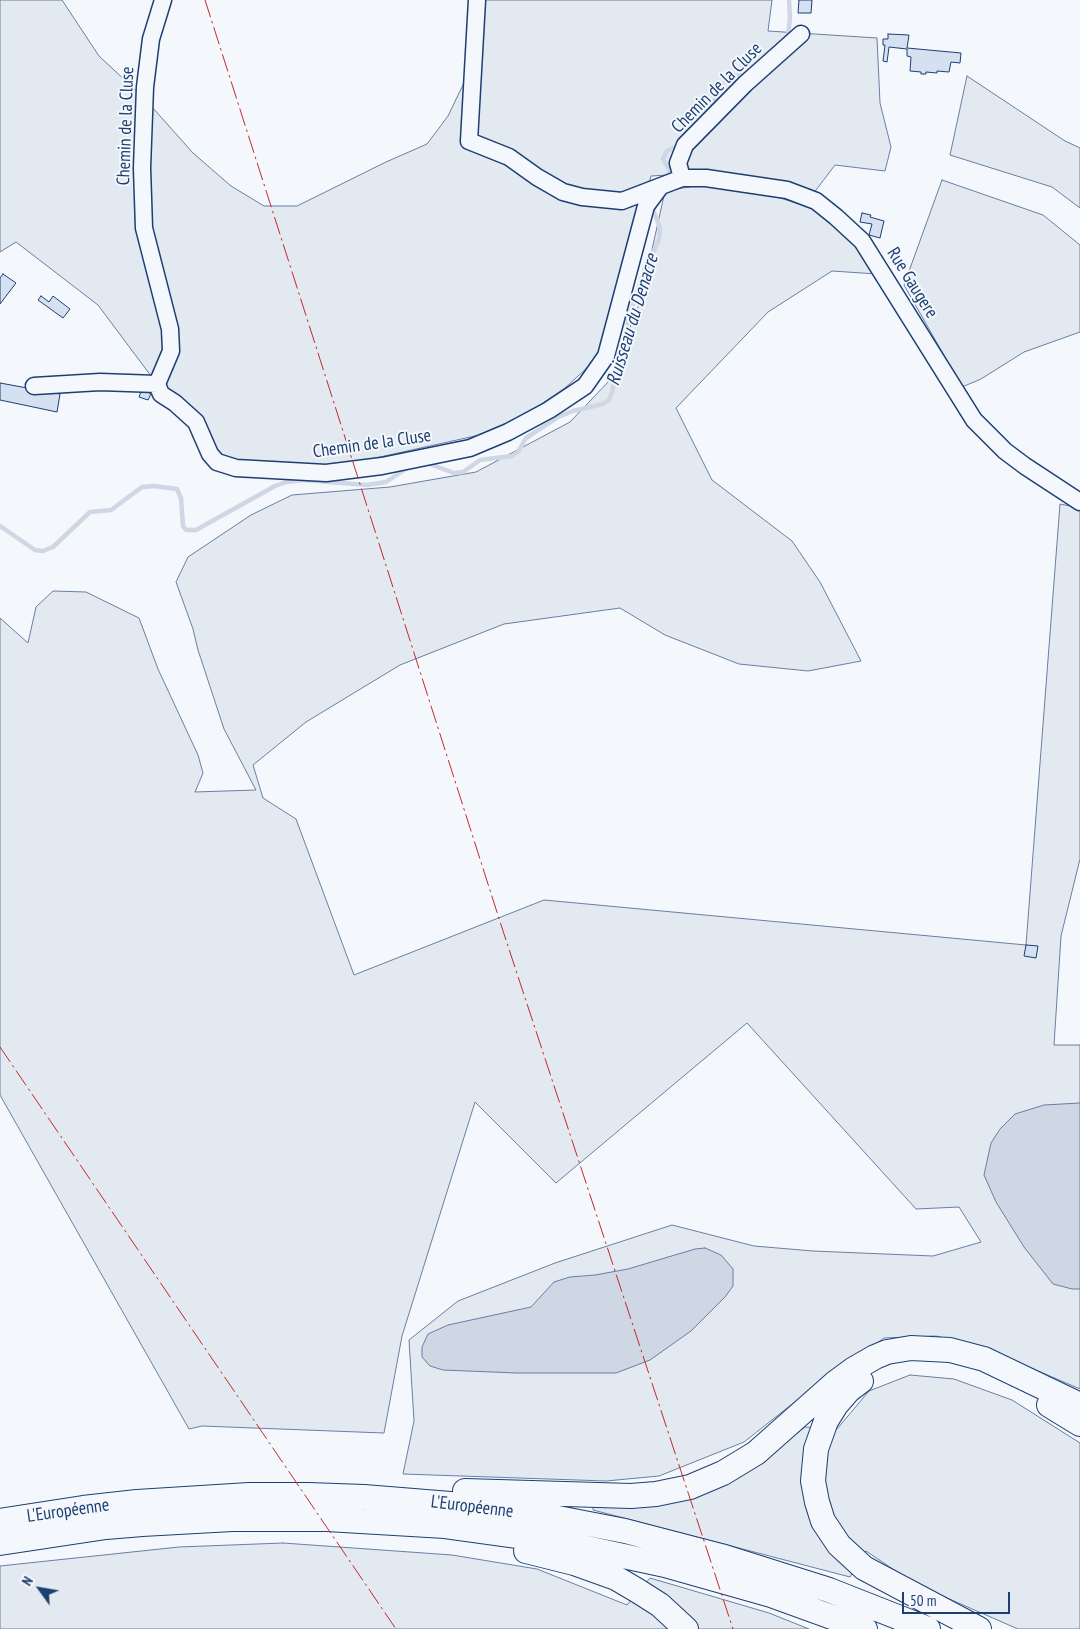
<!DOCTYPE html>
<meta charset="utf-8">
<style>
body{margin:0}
#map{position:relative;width:1080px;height:1629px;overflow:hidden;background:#f4f7fb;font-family:"PT Sans Narrow",sans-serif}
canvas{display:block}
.north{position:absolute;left:15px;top:1564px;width:50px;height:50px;-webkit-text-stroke:4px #f4f7fb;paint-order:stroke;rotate:302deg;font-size:14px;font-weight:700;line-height:20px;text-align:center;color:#1d3f73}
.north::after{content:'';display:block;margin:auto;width:18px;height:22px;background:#1d3f73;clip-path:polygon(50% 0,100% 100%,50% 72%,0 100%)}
.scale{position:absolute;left:902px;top:1592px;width:108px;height:22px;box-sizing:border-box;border:2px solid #1d3f73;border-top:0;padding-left:6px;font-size:15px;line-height:18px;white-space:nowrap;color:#1d3f73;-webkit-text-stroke:4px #f4f7fb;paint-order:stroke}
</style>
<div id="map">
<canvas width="1080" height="1629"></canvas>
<div class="north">N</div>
<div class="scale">50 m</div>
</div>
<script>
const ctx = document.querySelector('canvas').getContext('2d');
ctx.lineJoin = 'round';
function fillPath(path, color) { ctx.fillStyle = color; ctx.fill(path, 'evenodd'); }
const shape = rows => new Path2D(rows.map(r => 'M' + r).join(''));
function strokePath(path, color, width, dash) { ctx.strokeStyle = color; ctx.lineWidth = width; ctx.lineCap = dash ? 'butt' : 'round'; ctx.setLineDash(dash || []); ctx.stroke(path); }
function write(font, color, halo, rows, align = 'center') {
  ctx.font = font + ' "PT Sans Narrow",sans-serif'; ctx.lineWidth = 4; ctx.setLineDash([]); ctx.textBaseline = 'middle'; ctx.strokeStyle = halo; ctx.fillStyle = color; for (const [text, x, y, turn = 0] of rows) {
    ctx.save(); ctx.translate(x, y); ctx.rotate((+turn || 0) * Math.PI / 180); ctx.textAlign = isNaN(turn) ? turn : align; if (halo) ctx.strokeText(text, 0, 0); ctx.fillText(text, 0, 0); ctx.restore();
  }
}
const green = shape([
 [0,0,62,0,99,56,144,98,193,153,231,186,264,206,297,206,386,162,427,144,448,116,474,62,477,0,772,0,768,31,877,38,880,103,891,147,885,171,835,165,813,194,718,172,651,176,602,347,589,366,565,388,519,419,484,434,362,461,336,463,291,472,217,462,196,422,157,384,98,305,16,242,0,252,0,0],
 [967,76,1065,141,1080,148,1080,208,1052,187,950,155,967,76],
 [942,180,1043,215,1080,245,1080,332,1024,352,981,379,962,387,904,285,942,180],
 [701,185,771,195,815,209,838,225,867,257,877,274,832,271,768,312,676,408,712,480,792,541,820,582,861,661,808,671,739,664,665,635,620,608,504,624,400,665,306,722,253,765,263,798,296,819,354,975,544,900,1026,945,1060,504,1080,508,1080,859,1061,936,1054,1045,1080,1045,1080,1389,987,1349,936,1336,884,1338,796,1401,744,1442,659,1476,606,1481,403,1474,414,1421,409,1340,458,1301,555,1263,672,1225,754,1246,813,1251,933,1256,981,1242,959,1207,916,1209,747,1023,556,1183,475,1102,402,1336,384,1433,202,1426,189,1429,0,1095,0,618,28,643,36,607,53,591,86,592,139,618,158,669,198,755,203,773,195,792,256,790,224,729,198,650,193,629,176,582,188,557,251,515,292,495,390,487,476,472,570,422,610,380,641,299,665,191,701,185],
 [910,1375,954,1379,1012,1400,1080,1443,1080,1629,1018,1629,915,1584,866,1551,850,1577,593,1510,593,1504,771,1453,805,1427,837,1429,869,1391,910,1375],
 [283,1543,452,1555,537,1569,627,1605,650,1578,769,1613,809,1629,0,1629,0,1566,179,1547,283,1543]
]);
fillPath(green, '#e3e9f0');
strokePath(green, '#687fa3', 1);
const water = shape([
 [1080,1103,1080,1289,1072,1289,1053,1284,1024,1247,996,1202,984,1175,991,1143,1000,1129,1015,1114,1044,1105,1080,1103],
 [705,1248,721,1255,733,1269,733,1286,725,1297,691,1331,650,1360,616,1373,517,1373,443,1370,430,1366,422,1357,422,1347,428,1334,448,1325,531,1307,554,1282,570,1277,595,1275,628,1269,695,1249,705,1248]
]);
fillPath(water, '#cfd7e4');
strokePath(water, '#687fa3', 1);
strokePath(shape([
 [786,38,788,36,790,18,789,0],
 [707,113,718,95,722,84,730,78,748,72],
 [664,178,671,172,663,159,667,151,679,145],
 [427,463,454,473,463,472,480,460,512,456,518,452,526,438,558,417,573,411,603,404,609,400,612,392,629,318,648,258,655,249,659,239,660,228,652,207],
 [0,526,35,550,43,551,53,547,90,512,111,510,142,487,154,486,177,489,181,498,183,526,186,530,196,530,275,486,286,482,303,480,367,485,386,482,407,468]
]), '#cfd7e4', 4.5);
const building = shape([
 [799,0,812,0,811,13,798,13,799,0],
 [888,34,909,35,907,48,961,53,960,63,951,62,949,72,937,71,937,73,926,72,926,74,921,74,921,72,910,71,911,57,907,56,907,49,889,47,887,62,883,61,885,45,883,45,883,39,888,39,888,34],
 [862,213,871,215,870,217,884,221,880,238,869,235,872,224,860,222,862,213],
 [3,274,16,283,0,304,0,278,3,274],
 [41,296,49,302,53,296,70,309,63,318,38,300,41,296],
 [0,383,60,394,57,412,0,400,0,383],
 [142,389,151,394,148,400,139,397,142,389],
 [1026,945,1038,946,1036,958,1024,956,1026,945]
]);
fillPath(building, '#d5e0f0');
strokePath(building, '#1d3f73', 1);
const minor = shape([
 [163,0,151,39,145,87,142,168,144,228,170,329,171,351,157,384,161,394,175,403,196,422,210,454,217,462,236,468,326,473,382,466,470,448,508,432,549,410,585,386,606,356,646,206,660,187],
 [477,0,469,141,509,157,537,177,563,192,582,197,622,201,682,178,706,178,787,190,816,201,836,217,862,241,974,420,1005,451,1025,466,1080,502],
 [682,178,678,163,685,145,745,84,801,34],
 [34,386,100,382,157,384]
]);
const highway = shape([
 [861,1381,849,1390,836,1405,826,1421,816,1449,813,1481,817,1502,823,1521,839,1545,864,1568,979,1629],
 [1049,1405,1080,1424],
 [465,1491,631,1496,656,1494,690,1487,723,1473,756,1453,835,1383,854,1369,875,1357,887,1352,911,1348,950,1350,984,1359,1080,1405],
 [0,1521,83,1508,137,1502,249,1495,308,1495,364,1497,475,1506,558,1518,625,1531,721,1556,829,1590,928,1629],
 [0,1543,106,1527,142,1524,232,1519,327,1519,445,1526,554,1541,665,1565,771,1595,865,1629],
 [526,1551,574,1563,616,1578,638,1591,660,1605,686,1629]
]);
strokePath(minor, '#1d3f73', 19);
strokePath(highway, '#1d3f73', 26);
strokePath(minor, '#f4f7fb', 16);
strokePath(highway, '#f4f7fb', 24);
strokePath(shape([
 [205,0,504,934,733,1629],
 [0,1047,396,1629]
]), '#c62828', 1, [18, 4, 2.5, 4]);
write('18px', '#1d3f73', '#f4f7fb', [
 ["Chemin de la Cluse",717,88,-45],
 ["Chemin de la Cluse",126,126,-88],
 ["Rue Gaugere",912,283,58],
 ["Chemin de la Cluse",372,444,-8],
 ["L'Européenne",472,1507,7],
 ["L'Européenne",68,1511,-8]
]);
write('italic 19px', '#1d3f73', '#f4f7fb', [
 ["Ruisseau du Denacre",633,320,-73]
]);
</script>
